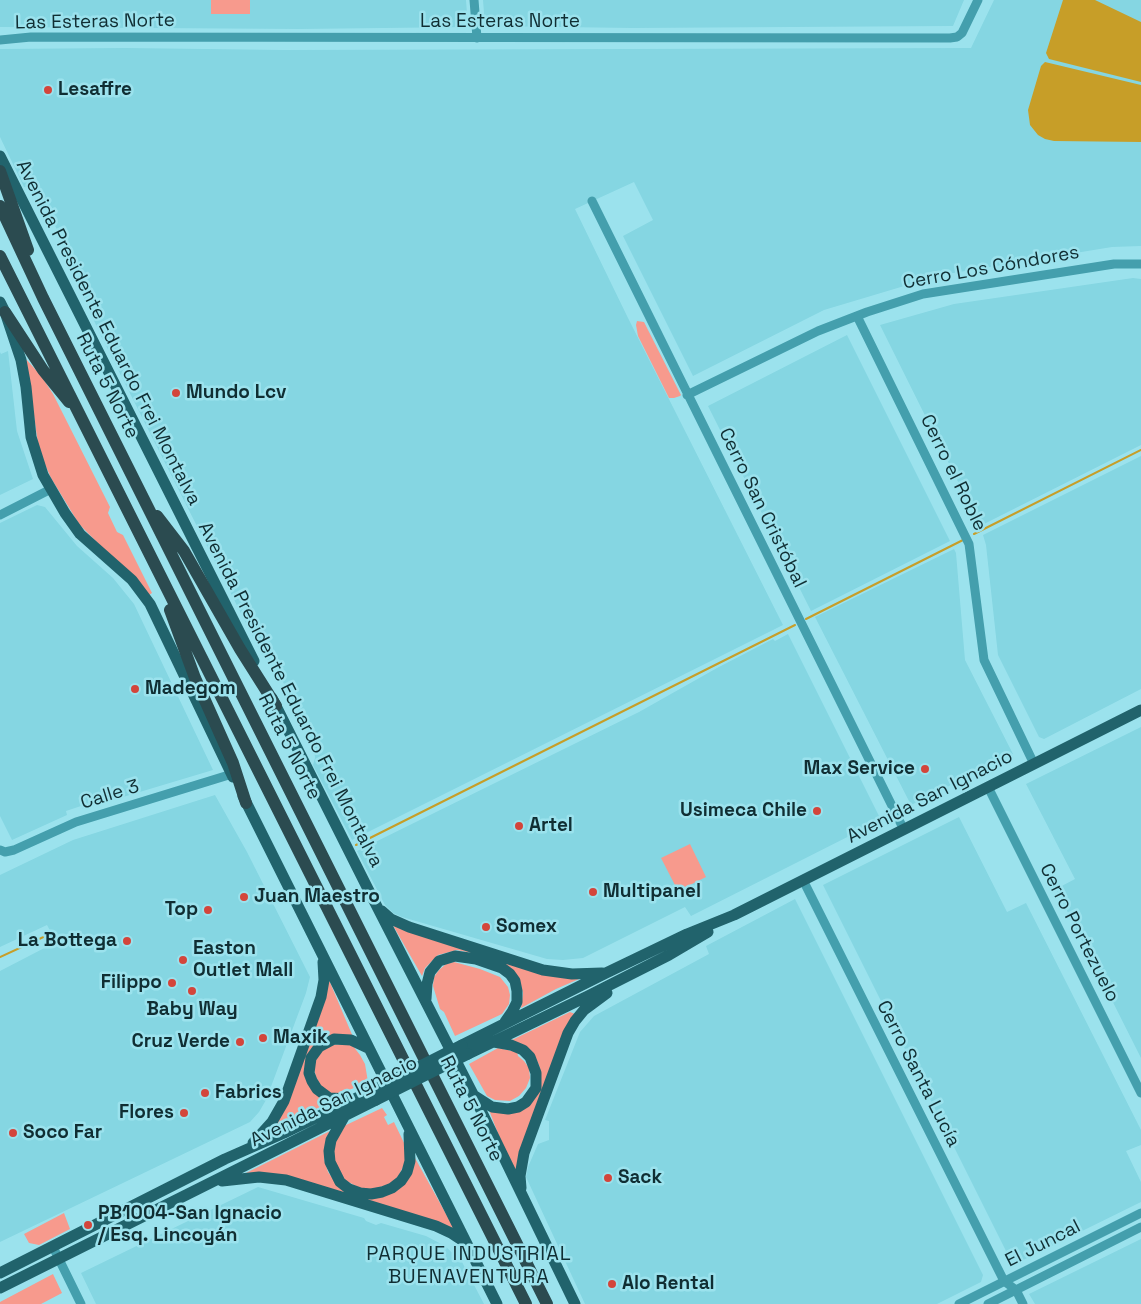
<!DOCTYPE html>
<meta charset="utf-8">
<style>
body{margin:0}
canvas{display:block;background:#9be2ed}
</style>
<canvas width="1141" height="1304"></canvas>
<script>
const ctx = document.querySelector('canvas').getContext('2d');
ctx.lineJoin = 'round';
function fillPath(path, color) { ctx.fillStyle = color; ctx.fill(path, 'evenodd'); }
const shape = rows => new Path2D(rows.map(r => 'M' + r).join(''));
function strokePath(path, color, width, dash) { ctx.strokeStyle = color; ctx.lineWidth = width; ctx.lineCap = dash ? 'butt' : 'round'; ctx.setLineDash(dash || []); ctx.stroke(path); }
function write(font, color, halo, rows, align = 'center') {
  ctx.font = font + ' "Space Grotesk",sans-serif'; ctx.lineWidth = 5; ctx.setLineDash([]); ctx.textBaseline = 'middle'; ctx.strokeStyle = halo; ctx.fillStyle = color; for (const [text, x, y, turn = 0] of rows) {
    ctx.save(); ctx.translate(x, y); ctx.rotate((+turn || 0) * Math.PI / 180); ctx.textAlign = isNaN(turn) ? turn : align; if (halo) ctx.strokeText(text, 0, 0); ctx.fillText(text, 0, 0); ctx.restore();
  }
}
fillPath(shape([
 [0,0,466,0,468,27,300,29,0,27],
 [483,0,964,0,953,26,633,28,485,26],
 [994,0,1141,0,1141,246,1112,247,941,275,824,310,693,376,623,236,653,220,634,182,575,209,628,318,783,625,352,840,313,765,315,758,313,739,273,663,263,657,99,332,82,293,81,276,36,189,24,187,0,137,0,49,125,48,284,50,971,48],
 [1133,278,1141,279,1141,445,980,526,880,325,954,304],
 [847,335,950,541,811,611,708,406],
 [8,351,17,431,33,479,0,495,0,352,1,354],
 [1141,456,1141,689,1044,739,1039,737,998,655,986,545,983,535],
 [37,505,45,507,77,546,113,578,134,604,213,770,83,809,81,806,66,811,67,815,12,840,0,816,0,523],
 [954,549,956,553,965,660,1013,754,911,805,815,617],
 [788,634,881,820,691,916,685,907,583,958,563,960,547,959,402,917,393,913,385,905,357,851,639,712,717,668,773,639,775,641],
 [1141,727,1141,1058,1056,889,1075,879,1026,784],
 [215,795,247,852,310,977,306,993,266,1100,259,1112,250,1122,0,1242,0,971,56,942,47,925,0,947,0,875,73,840],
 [959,817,1007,912,1026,903,1141,1130,1141,1145,1126,1151,1141,1182,1141,1202,1013,1265,823,885],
 [795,899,983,1275,981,1282,937,1304,585,1304,526,1177,528,1167,538,1144,549,1140,549,1121,545,1120,580,1032,594,1016,709,954,706,946],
 [258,1187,364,1218,366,1221,376,1225,381,1223,426,1236,445,1246,462,1262,484,1304,96,1304,81,1273],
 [1141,1239,1141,1304,1035,1304,1029,1294]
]), '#85d6e2');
fillPath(shape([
 [211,0,250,0,250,14,211,14],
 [637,321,644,322,681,395,680,396,674,398,669,398,638,336,636,325],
 [26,359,42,377,53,394,110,507,108,513,117,532,123,535,152,593,149,595,79,524,51,478,39,451],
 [690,844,706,877,678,891,661,858],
 [391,922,579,979,556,989,521,1008,523,993,520,982,472,953,457,950,438,955,425,968,422,976],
 [454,962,480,969,500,977,508,987,510,995,509,1004,502,1014,455,1036,444,1012,440,1009,433,986,434,977,439,970,446,964],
 [329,980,353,1037,335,1034,322,1038,314,1045,309,1054,324,1101,328,1103,275,1129,274,1128],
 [570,1012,575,1014,515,1171,502,1144,489,1110,515,1112,541,1076,539,1065,535,1057,512,1040],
 [345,1044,353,1046,360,1055,365,1064,368,1082,342,1093,333,1094,322,1089,314,1072,316,1056,329,1045],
 [498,1048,517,1052,518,1056,524,1061,529,1068,530,1078,526,1088,519,1096,510,1101,495,1100,487,1096,469,1064],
 [382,1108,387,1115,384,1117,388,1125,394,1122,405,1145,407,1159,395,1183,365,1191,343,1179,334,1168,334,1144,344,1126],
 [330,1131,326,1141,324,1159,328,1172,336,1183,389,1195,415,1158,456,1232,246,1173],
 [64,1213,70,1229,39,1245,29,1243,24,1234],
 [53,1274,62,1293,41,1304,0,1304,0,1302]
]), '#f79a8d');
fillPath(shape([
 [1063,0,1095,0,1141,22,1141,82,1049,59,1046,53],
 [1045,62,1141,85,1141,142,1054,141,1045,139,1038,135,1030,125,1028,110,1041,66]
]), '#c79e28');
strokePath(shape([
 [974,534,1141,450],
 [806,619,963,540],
 [356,845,795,625],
 [0,957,50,934]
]), '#c79e28', 2);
strokePath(shape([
 [474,0,477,38],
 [0,40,31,37,950,38,957,37,962,33,978,0],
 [592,201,904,830],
 [857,316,969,544,984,660,1034,764],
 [687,395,818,331,867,312,923,294,1114,264,1141,264],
 [0,515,51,489],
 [988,787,1141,1093],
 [0,850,5,852,14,850,76,822,232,774],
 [803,880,1004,1281,1016,1290,1023,1304],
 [53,1247,81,1304],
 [959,1304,1141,1213],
 [988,1304,1141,1227]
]), '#449fad', 9);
strokePath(shape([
 [0,156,254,661],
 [0,302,5,312,21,360,26,387,31,437,43,475,65,513,80,534,132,580,150,604,233,777],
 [272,698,368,889,474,1096,575,1304],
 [243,796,497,1304],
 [382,911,391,919,409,927,543,970,572,974,602,973],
 [426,999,427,984,430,972,439,961,455,956,476,959,502,968,510,974,515,981,517,991,517,1002,512,1012,505,1022],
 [462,1045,606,973,687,934,734,915,1141,710],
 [468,1054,588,996,669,955,708,932],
 [475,1096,492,1107,508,1109,518,1107,526,1102,536,1088,536,1073,530,1057,523,1050,511,1045,494,1042],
 [351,1099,329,1098,317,1089,312,1081,309,1073,311,1058,319,1047,334,1039,351,1040,368,1048],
 [344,1117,331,1140,329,1151,330,1162,340,1182,349,1189,360,1193,371,1194,382,1192,392,1188,401,1181,407,1172,410,1161,409,1134],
 [253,1143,272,1122,284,1101,321,997,324,980,323,962],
 [222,1181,259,1177,286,1180,436,1226,451,1233,466,1243],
 [521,1188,520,1176,524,1153,568,1033,575,1021,584,1010,607,993],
 [0,1273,225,1159,284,1133,371,1091],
 [0,1288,376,1100]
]), '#21636c', 11);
strokePath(shape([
 [0,171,28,250],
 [0,206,43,298,547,1304],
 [0,256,526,1304],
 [5,312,43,370,69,402],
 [157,516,184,551,240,649,276,706],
 [170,610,195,678,233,763,246,803]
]), '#2b4b50', 12);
strokePath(shape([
 [371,1091,462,1045],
 [376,1100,468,1054]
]), '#21636c', 11);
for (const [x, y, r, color] of [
 [48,90,5,"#d3453b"],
 [176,393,5,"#d3453b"],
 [135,689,5,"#d3453b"],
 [925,769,5,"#d3453b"],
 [817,811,5,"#d3453b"],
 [519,826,5,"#d3453b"],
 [593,892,5,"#d3453b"],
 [244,897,5,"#d3453b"],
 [208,910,5,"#d3453b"],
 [486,927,5,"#d3453b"],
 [127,941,5,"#d3453b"],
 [183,960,5,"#d3453b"],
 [172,983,5,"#d3453b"],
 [192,991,5,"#d3453b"],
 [263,1038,5,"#d3453b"],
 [240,1042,5,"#d3453b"],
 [205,1093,5,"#d3453b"],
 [184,1113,5,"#d3453b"],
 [13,1133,5,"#d3453b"],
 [608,1178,5,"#d3453b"],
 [88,1225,5,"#d3453b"],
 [612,1284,5,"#d3453b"]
]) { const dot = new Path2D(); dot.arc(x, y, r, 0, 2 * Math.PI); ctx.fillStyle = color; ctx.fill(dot); strokePath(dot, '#9be2ed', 2); }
write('19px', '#102e33', '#9be2ed', [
 ["Las Esteras Norte",95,22,-1],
 ["Las Esteras Norte",500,22],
 ["Cerro Los Cóndores",991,268,-10],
 ["Avenida Presidente Eduardo Frei Montalva",108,333,63],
 ["Ruta 5 Norte",107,386,63],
 ["Cerro el Roble",953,473,64],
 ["Cerro San Cristóbal",762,508,64],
 ["Avenida Presidente Eduardo Frei Montalva",290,695,63],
 ["Ruta 5 Norte",289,747,63],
 ["Calle 3",110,795,-17],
 ["Avenida San Ignacio",930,797,-27],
 ["Cerro Portezuelo",1079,933,63],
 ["Cerro Santa Lucía",918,1074,63],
 ["Avenida San Ignacio",334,1102,-26],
 ["Ruta 5 Norte",471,1109,63],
 ["El Juncal",1043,1244,-27]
]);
write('bold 19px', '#102e33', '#9be2ed', [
 ["Lesaffre",58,90],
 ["Mundo Lcv",186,393],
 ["Madegom",145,689],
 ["Max Service",915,769,"right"],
 ["Usimeca Chile",807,811,"right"],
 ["Artel",529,826],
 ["Multipanel",603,892],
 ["Juan Maestro",254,897],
 ["Top",198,910,"right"],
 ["Somex",496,927],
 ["La Bottega",117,941,"right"],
 ["Easton",193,949],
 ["Outlet Mall",193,971],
 ["Filippo",162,983,"right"],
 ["Baby Way",192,1010,"center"],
 ["Maxik",273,1038],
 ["Cruz Verde",230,1042,"right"],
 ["Fabrics",215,1093],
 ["Flores",174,1113,"right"],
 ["Soco Far",23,1133],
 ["Sack",618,1178],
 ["PB1004-San Ignacio",98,1214],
 ["/ Esq. Lincoyán",98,1236],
 ["Alo Rental",622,1284]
], 'left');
ctx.letterSpacing = '1px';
write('20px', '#102e33', '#9be2ed', [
 ["PARQUE INDUSTRIAL",469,1255],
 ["BUENAVENTURA",469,1278]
]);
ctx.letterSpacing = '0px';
</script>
